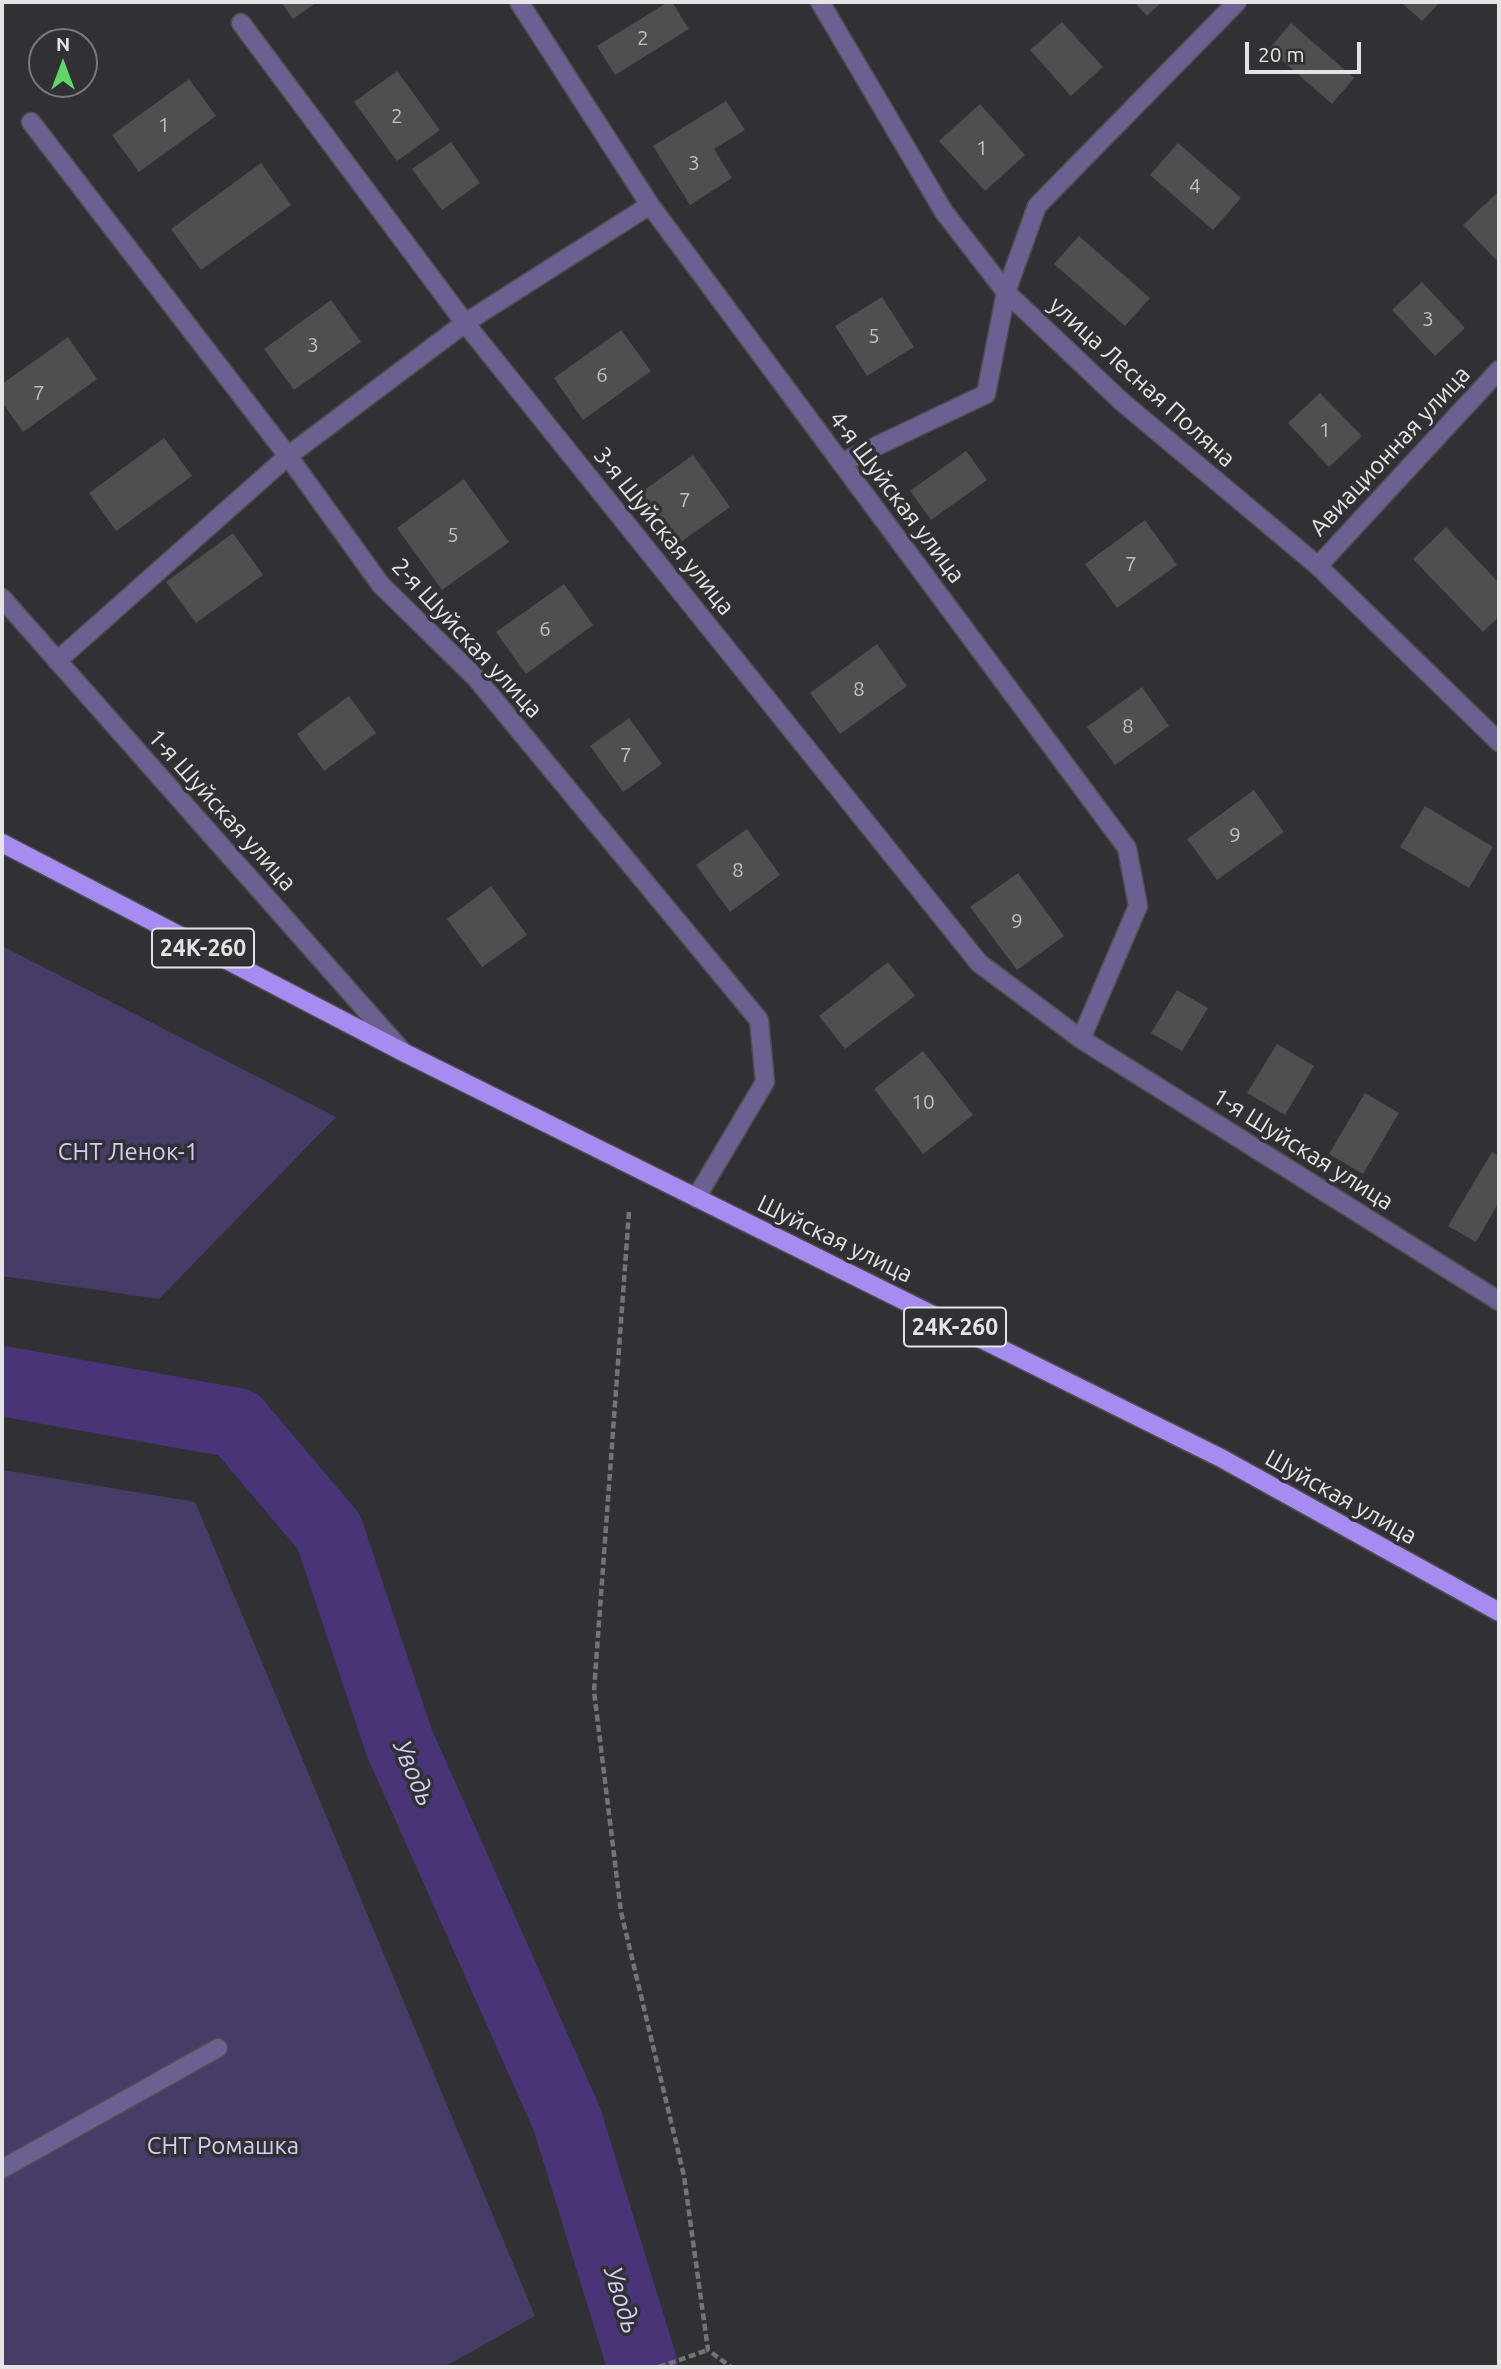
<!DOCTYPE html>
<meta charset="utf-8">
<style>
body{margin:0}
#map{position:relative;width:1501px;height:2369px;overflow:hidden;background:#313034;font-family:Ubuntu,sans-serif}
canvas{display:block}
.frame{position:absolute;inset:0;border:4px solid #e4e4e6;pointer-events:none}
.north{position:absolute;left:28px;top:28px;width:70px;height:70px;box-sizing:border-box;background:#313034;border:2px solid #79787b;border-radius:50%;rotate:0deg;font-size:19px;font-weight:700;line-height:28px;text-align:center;color:#e4e4e6}
.north::after{content:'';display:block;margin:auto;width:24px;height:32px;background:#63d468;clip-path:polygon(50% 0,100% 100%,50% 72%,0 100%)}
.scale{position:absolute;left:1245px;top:42px;width:116px;height:32px;box-sizing:border-box;border:4px solid #e4e4e6;border-top:0;padding-left:9px;font-size:21px;line-height:24px;white-space:nowrap;color:#e4e4e6;-webkit-text-stroke:5px #313034;paint-order:stroke}
</style>
<div id="map">
<canvas width="1501" height="2369"></canvas>
<div class="frame"></div>
<div class="north">N</div>
<div class="scale">20 m</div>
</div>
<script>
const ctx = document.querySelector('canvas').getContext('2d');
ctx.lineJoin = 'round';
function fillPath(path, color) { ctx.fillStyle = color; ctx.fill(path, 'evenodd'); }
const shape = rows => new Path2D(rows.map(r => 'M' + r).join(''));
function strokePath(path, color, width, dash) { ctx.strokeStyle = color; ctx.lineWidth = width; ctx.lineCap = dash ? 'butt' : 'round'; ctx.setLineDash(dash || []); ctx.stroke(path); }
function write(font, color, halo, rows, align = 'center') {
  ctx.font = font + ' Ubuntu,sans-serif'; ctx.lineWidth = 7; ctx.setLineDash([]); ctx.textBaseline = 'middle'; ctx.strokeStyle = halo; ctx.fillStyle = color; for (const [text, x, y, turn = 0] of rows) {
    ctx.save(); ctx.translate(x, y); ctx.rotate((+turn || 0) * Math.PI / 180); ctx.textAlign = isNaN(turn) ? turn : align; if (halo) ctx.strokeText(text, 0, 0); ctx.fillText(text, 0, 0); ctx.restore();
  }
}
fillPath(shape([
 [2,946,336,1117,159,1299,2,1276],
 [2,1470,195,1502,535,2316,444,2367,2,2367]
]), '#473c68');
strokePath(shape([
 [2,1381,237,1423,329,1532,399,1742,567,2119,643,2367]
]), '#483577', 70);
fillPath(shape([
 [281,2,317,2,293,19],
 [668,2,672,2,689,29,615,75,597,46],
 [1134,2,1162,2,1147,16],
 [1401,2,1440,2,1422,21],
 [1062,22,1103,67,1071,96,1030,50],
 [1291,23,1354,78,1332,104,1269,49],
 [397,71,440,130,397,161,354,102],
 [189,79,216,116,139,172,112,135],
 [726,101,745,130,714,149,732,178,690,205,653,146],
 [980,104,1025,155,985,191,939,141],
 [451,142,480,183,442,210,412,169],
 [1178,143,1241,198,1213,230,1150,175],
 [261,163,291,205,201,270,171,229],
 [1499,191,1499,263,1463,225],
 [1079,236,1150,298,1125,326,1054,264],
 [1422,282,1465,328,1435,356,1392,310],
 [882,297,914,347,867,376,835,326],
 [331,300,361,342,294,390,264,349],
 [621,330,651,371,583,420,554,378],
 [68,337,97,379,23,432,2,402,2,384],
 [1320,393,1362,436,1329,467,1288,423],
 [164,438,192,476,116,531,89,493],
 [966,451,987,480,931,520,910,491],
 [693,455,730,507,678,544,640,493],
 [464,479,509,542,442,590,397,528],
 [1145,520,1177,565,1117,608,1085,564],
 [1446,527,1499,583,1499,617,1483,632,1413,559],
 [233,533,263,575,196,623,166,582],
 [564,584,593,625,526,674,496,632],
 [877,644,907,686,840,734,810,693],
 [1142,687,1169,726,1115,765,1087,727],
 [349,696,376,733,324,771,297,734],
 [629,718,662,764,623,792,590,746],
 [1254,790,1284,832,1217,880,1187,839],
 [1425,806,1493,847,1469,888,1400,847],
 [747,829,780,875,730,912,696,865],
 [1018,873,1064,936,1017,970,970,907],
 [491,886,527,935,482,967,447,919],
 [888,962,915,996,845,1049,819,1016],
 [1177,990,1208,1008,1182,1051,1151,1033],
 [1277,1044,1314,1066,1285,1115,1247,1093],
 [923,1051,973,1115,923,1154,874,1089],
 [1365,1093,1399,1113,1363,1174,1329,1154],
 [1492,1152,1499,1156,1499,1202,1476,1242,1448,1226]
]), '#4f4f52');
const service = shape([
 [2,2169,218,2048]
]);
const minor = shape([
 [519,2,650,205,1127,848,1138,906,1081,1039],
 [820,2,944,212,1006,292,1121,401,1318,566,1499,742],
 [241,23,465,323,979,963,1081,1039,1499,1301],
 [31,122,288,456,381,585,476,678,759,1020,765,1082,696,1198],
 [841,463,986,394,1006,292,1037,206,1237,2],
 [1318,566,1499,370],
 [57,661,288,456,465,323,650,205]
]);
const tertiary = shape([
 [2,598,403,1052]
]);
const primary = shape([
 [2,843,405,1053,1221,1458,1499,1612]
]);
strokePath(service, '#4e4d50', 21);
strokePath(minor, '#4e4d50', 21);
strokePath(tertiary, '#4e4d50', 21);
strokePath(primary, '#4e4d50', 21);
strokePath(shape([
 [629,1212,594,1691,621,1912,684,2176,708,2350,731,2367],
 [659,2367,708,2350]
]), '#747376', 4.5, [7, 3.5]);
strokePath(service, '#6c6091', 18);
strokePath(minor, '#6c6091', 18);
strokePath(tertiary, '#6c6091', 18);
strokePath(primary, '#a68cf0', 18);
write('21px', '#bfbfc1', null, [
 ["2",643,38],
 ["2",397,116],
 ["1",164,125],
 ["1",982,148],
 ["3",694,163],
 ["4",1195,186],
 ["3",1428,319],
 ["5",874,336],
 ["3",313,345],
 ["6",602,375],
 ["7",39,393],
 ["1",1325,430],
 ["7",685,500],
 ["5",453,535],
 ["7",1131,564],
 ["6",545,629],
 ["8",859,689],
 ["8",1128,726],
 ["7",626,755],
 ["9",1235,835],
 ["8",738,870],
 ["9",1017,921],
 ["10",923,1102]
]);
for (const [x, y, w] of [
 [203,948,102],
 [955,1327,102]
]) { const box = new Path2D(); box.roundRect(x - w / 2, y - 19.5, w, 39, 5); ctx.fillStyle = '#313034'; ctx.fill(box); strokePath(box, '#e4e4e6', 2); }
write('bold 23px', '#e4e4e6', null, [
 ["24К-260",203,948],
 ["24К-260",955,1327]
]);
write('24px', '#e4e4e6', '#313034', [
 ["улица Лесная Поляна",1142,382,42],
 ["Авиационная улица",1390,451,-47],
 ["4-я Шуйская улица",897,497,53],
 ["3-я Шуйская улица",664,531,51],
 ["2-я Шуйская улица",467,638,47],
 ["1-я Шуйская улица",222,810,48],
 ["1-я Шуйская улица",1303,1149,32],
 ["Шуйская улица",835,1239,26],
 ["Шуйская улица",1341,1497,29]
]);
write('24px', '#d5ccf4', '#313034', [
 ["СНТ Ленок-1",128,1152],
 ["СНТ Ромашка",223,2146]
]);
write('italic 26px', '#d2caf1', '#313034', [
 ["Уводь",414,1773,67],
 ["Уводь",622,2300,73]
]);
</script>
